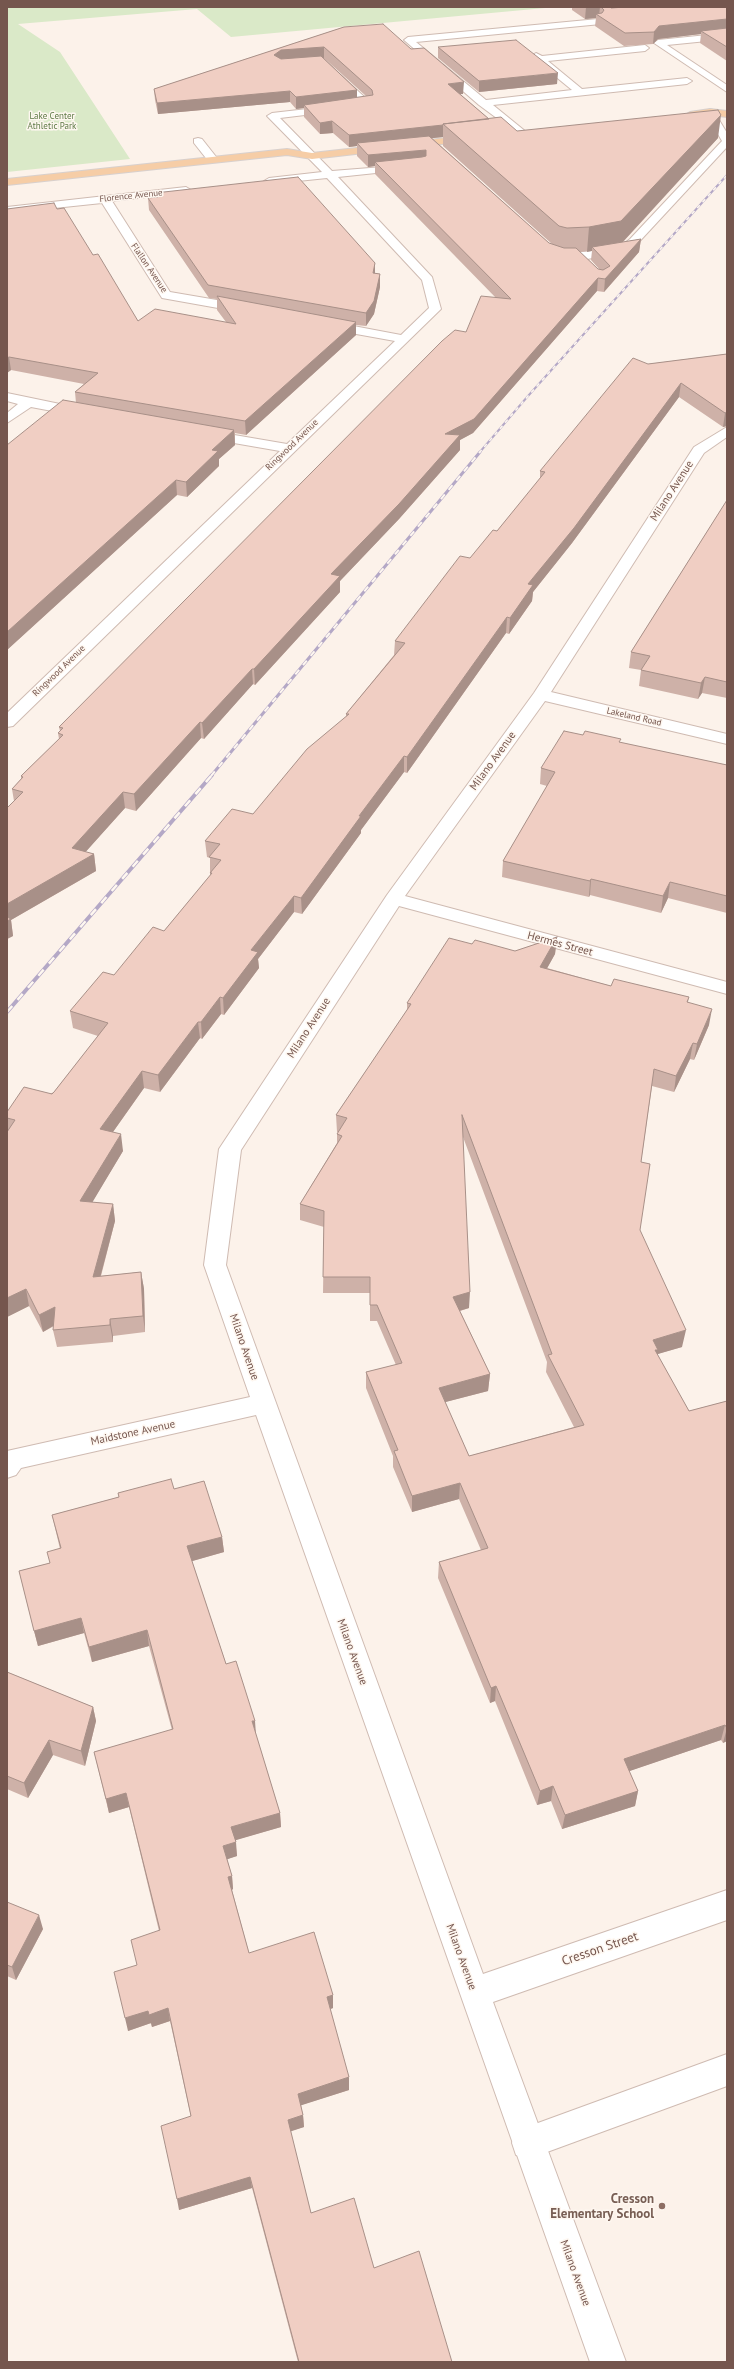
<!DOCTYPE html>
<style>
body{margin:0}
#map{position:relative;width:734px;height:2369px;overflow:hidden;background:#fcf2ea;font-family:"PT Sans",sans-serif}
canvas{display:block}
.frame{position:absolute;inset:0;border:8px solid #75564e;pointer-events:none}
</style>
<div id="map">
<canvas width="734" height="2369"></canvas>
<div class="frame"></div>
</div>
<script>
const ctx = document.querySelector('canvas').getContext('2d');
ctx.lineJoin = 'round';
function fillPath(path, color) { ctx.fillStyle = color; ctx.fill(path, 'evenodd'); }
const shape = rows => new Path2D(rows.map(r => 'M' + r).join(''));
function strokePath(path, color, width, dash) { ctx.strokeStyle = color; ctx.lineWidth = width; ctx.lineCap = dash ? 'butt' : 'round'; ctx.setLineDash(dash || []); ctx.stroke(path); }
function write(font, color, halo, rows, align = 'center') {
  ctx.font = font + ' "PT Sans",sans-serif'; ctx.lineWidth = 3; ctx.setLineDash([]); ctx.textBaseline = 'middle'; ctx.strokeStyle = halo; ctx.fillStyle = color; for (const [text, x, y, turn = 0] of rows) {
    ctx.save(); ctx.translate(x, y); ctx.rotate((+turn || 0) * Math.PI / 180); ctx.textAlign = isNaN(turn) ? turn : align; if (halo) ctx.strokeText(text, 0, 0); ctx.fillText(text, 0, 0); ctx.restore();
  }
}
fillPath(shape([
 [7,7,556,7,231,37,197,9,18,24,60,52,130,159,7,172]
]), '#dae9c8');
const lane = shape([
 [598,19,602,22,601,24,416,42,486,100,572,90,533,58,531,56,536,53,542,56,645,45,649,48,645,51,548,61,582,89,687,78,692,81,687,84,493,105,525,131,525,135,521,136,479,105,404,40,408,37,598,19],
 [727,33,727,39,667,45,727,85,727,92,654,43,658,40,727,33],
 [710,109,713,110,727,133,727,147,638,243,628,252,587,259,564,260,550,255,548,253,554,250,565,254,620,247,630,239,722,141,705,112,710,109],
 [198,138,202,139,217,158,217,162,209,162,194,143,194,139,198,138],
 [727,2054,727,2086,528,2159,516,2155,512,2143,516,2131,727,2054]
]);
const street = shape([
 [336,71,371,103,371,107,280,118,332,171,408,165,408,169,404,170,338,177,432,277,441,309,13,726,7,727,7,713,280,451,205,438,200,437,198,434,200,431,205,430,287,444,395,341,323,328,321,325,323,322,327,321,401,335,429,308,422,280,327,178,269,184,264,181,269,178,322,172,267,116,272,113,360,103,333,76,333,72,336,71],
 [186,187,191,190,190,192,112,201,170,292,246,305,250,306,252,309,250,312,246,313,162,298,102,203,7,213,7,207,186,187],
 [7,393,84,409,91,413,84,417,31,407,7,423,7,413,18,404,7,401,7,393],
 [727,427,727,437,704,453,551,692,727,734,727,744,545,701,405,896,727,982,727,994,399,906,241,1150,226,1265,483,1974,727,1890,727,1920,493,2002,626,2362,590,2362,256,1415,21,1468,16,1475,7,1478,7,1451,250,1397,204,1265,219,1149,387,895,534,693,694,447,727,427]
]);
const primary = shape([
 [710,109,727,111,727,117,710,115,690,118,685,115,690,112,710,109],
 [473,135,477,136,477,140,312,159,287,155,7,185,7,179,287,149,312,153,473,135]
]);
strokePath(lane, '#cfbbb2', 2);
strokePath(street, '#cfbbb2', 2);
strokePath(primary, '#d8d0cd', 2);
fillPath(lane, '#fff');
fillPath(street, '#fff');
fillPath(primary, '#f6cda6');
const railFar2 = shape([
 [479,453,528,396,727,175]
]);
const railFar1 = shape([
 [211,776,480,452]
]);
const rail = shape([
 [7,1012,212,775]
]);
strokePath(railFar2, '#b4a8c6', 2);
strokePath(railFar1, '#b4a8c6', 3);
strokePath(rail, '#b4a8c6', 4);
strokePath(railFar2, '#fef7f0', 1.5, [4]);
strokePath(railFar1, '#fef7f0', 2, [6]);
strokePath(rail, '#fef7f0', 2.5, [8]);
fillPath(shape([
 [572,7,727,7,727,61,700,43,701,34,658,39,653,44,624,46,595,26,596,18,585,19,572,10],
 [344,27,411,49,463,94,460,94,489,119,517,131,718,138,623,242,641,239,639,252,604,292,597,291,473,433,460,440,460,450,399,519,340,581,340,592,255,685,253,684,204,739,201,738,136,811,125,808,85,852,94,854,96,871,11,920,13,936,7,939,7,808,14,801,12,789,21,779,21,776,59,739,58,733,60,731,59,727,466,332,496,298,375,174,375,166,368,167,357,156,357,146,349,147,333,133,320,134,304,117,304,108,296,109,290,102,158,114,155,100,154,89],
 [324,58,366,96,357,98,357,90],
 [443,137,443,146,552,244,549,243,432,138],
 [592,251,591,260,600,270,598,269,580,252],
 [438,47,557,84,479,92,438,58],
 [155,193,375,263,375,273,380,274,380,287,374,314,366,326,356,325,356,335,246,435,235,433,235,445,219,459,219,466,187,497,177,495,7,650,7,445,76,403,75,392,84,384,11,370,7,373,7,209,57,209,93,255,138,321,226,322,217,310,217,299,209,298,149,210,148,198,156,197],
 [727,354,727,426,723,427,679,397,572,543,533,592,532,601,509,634,506,633,407,773,404,772,361,830,361,833,302,914,294,912,258,959,259,968,224,1015,221,1014,202,1039,200,1038,160,1092,144,1088,113,1132,123,1151,92,1202,113,1204,115,1221,101,1276,141,1272,144,1289,145,1332,113,1336,113,1342,57,1347,53,1330,54,1326,43,1332,29,1306,7,1317,7,1112,54,1092,98,1036,73,1028,70,1011,114,975,164,931,210,876,210,858,207,857,205,841,253,814,346,717,346,714,394,655,395,641,470,558,497,531,540,479,540,471,648,364],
 [727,500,727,698,702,693,698,699,639,686,641,670,629,668,631,652],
 [583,735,727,765,727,913,668,898,661,913,590,895,589,897,502,877,503,861,547,786,540,784,541,768],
 [557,937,555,954,547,968,611,986,689,997,688,1002,709,1025,694,1060,690,1059,674,1092,652,1086,641,1162,640,1231,682,1347,657,1354,689,1411,727,1401,727,1741,723,1743,721,1740,629,1771,638,1791,635,1806,562,1829,551,1801,537,1805,495,1701,490,1703,438,1578,439,1562,481,1550,459,1499,412,1512,393,1467,393,1456,366,1388,366,1372,396,1365,377,1321,370,1321,370,1293,323,1293,324,1227,300,1220,300,1204,337,1143,337,1134,338,1132,337,1132,336,1115,407,1010,407,1003,472,944,515,951],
 [463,1137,547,1362,546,1372,574,1427,469,1456,445,1402,488,1391,490,1374,460,1311,469,1308],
 [174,1489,222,1537,224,1552,192,1561,226,1664,256,1735,280,1813,281,1827,235,1840,237,1856,227,1859,232,1876,233,1889,232,1890,249,1953,333,1995,333,2008,330,2009,349,2090,301,2105,303,2115,304,2127,290,2131,311,2213,374,2268,452,2362,298,2362,252,2188,179,2210,191,2117,170,2021,152,2027,151,2023,128,2031,137,1965,159,1931,129,1807,109,1813,94,1752,172,1730,149,1646,92,1662,84,1633,38,1646,19,1571,50,1563,60,1549,52,1515,119,1497,118,1493],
 [7,1672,93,1707,96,1721,85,1766,53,1755,28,1798,7,1789],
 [7,1902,43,1929,16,1980,7,1976]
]), '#ceb1a8');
fillPath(shape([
 [586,7,600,7,599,16,596,14,596,18,585,19],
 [605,7,662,7,610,12],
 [727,19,727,32,701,31,701,34,658,39,653,44,654,32,659,26],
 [324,47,324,58,281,62,274,55,281,50],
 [558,73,557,84,479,92,479,81],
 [464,82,463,94,448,95,448,84],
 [357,90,357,102,304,105,304,108,296,109,296,97],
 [290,91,290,102,158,114,157,103],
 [721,115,718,138,619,246,592,247,592,251,587,252,589,227],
 [332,121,333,133,320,134,320,123],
 [443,125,443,137,360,146,357,143,357,146,349,147,349,135],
 [426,150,426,162,375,162,375,166,368,167,368,155],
 [641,239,639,252,604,292,605,279],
 [375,263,375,276,373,273],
 [380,274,380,287,374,314,366,326,366,313],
 [598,278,597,291,473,433,460,440,460,450,399,519,340,581,340,592,255,685,254,669,445,434],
 [356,322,356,335,246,435,245,421],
 [9,357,11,370,7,373,7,358],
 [681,383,679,397,572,543,533,592,532,601,509,634,510,618,528,584],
 [727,412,727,426,723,427,725,413],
 [234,430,235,445,219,459,219,466,187,497,186,482,212,450],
 [176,480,177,495,7,650,7,632],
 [507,617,506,633,407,773,407,757],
 [252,669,253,684,204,739,202,723],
 [705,677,702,693,698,699,701,683],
 [200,722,201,738,136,811,134,794],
 [404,756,404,772,361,830,361,833,302,914,301,898,359,816],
 [123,792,125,808,74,865,72,848],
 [94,854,96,871,11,920,13,936,7,939,7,904],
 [591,879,590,895,589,897,590,881],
 [670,882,668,898,661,913,663,896],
 [294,896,294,912,258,959,259,968,224,1015,223,998,251,950],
 [557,937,555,954,539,983,540,967],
 [220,997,221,1014,202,1039,201,1022],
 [712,1009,709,1025,694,1060,697,1044],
 [198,1022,200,1038,160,1092,158,1075],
 [693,1043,690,1059,674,1092,676,1076],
 [142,1071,144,1088,103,1146,100,1129],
 [121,1134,123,1151,83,1218,80,1201],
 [113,1204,115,1221,96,1293,93,1277],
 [141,1272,144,1289,145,1332,143,1316],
 [26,1289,29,1306,7,1317,7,1298],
 [470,1292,469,1308,452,1313,453,1297],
 [55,1307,58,1323,43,1332,39,1315],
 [110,1319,113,1336,113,1342,110,1325],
 [686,1330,682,1347,658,1354,655,1366,653,1340],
 [490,1374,488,1391,438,1404,439,1388],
 [460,1483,459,1499,412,1512,412,1496],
 [222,1537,224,1552,189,1562,187,1546],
 [81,1618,84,1633,38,1646,34,1631],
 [147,1630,149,1646,92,1662,89,1647],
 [496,1686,495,1701,490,1703,491,1688],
 [93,1707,96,1721,85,1766,81,1751],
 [252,1721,255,1721,256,1735],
 [725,1725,721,1740,621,1774,624,1759],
 [727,1728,727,1741,723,1743],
 [49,1740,53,1755,28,1798,24,1783],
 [553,1786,551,1801,537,1805,540,1791],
 [638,1791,635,1806,562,1829,565,1815],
 [126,1793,129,1807,109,1813,106,1799],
 [280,1813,281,1827,233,1841,231,1827],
 [236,1842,237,1856,225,1860,223,1846],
 [232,1876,233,1889,230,1891,228,1877],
 [39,1915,43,1929,16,1980,12,1967],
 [333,1995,333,2008,328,2010,327,1997],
 [168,2008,170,2021,152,2027,149,2015],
 [148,2011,151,2023,128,2031,125,2018],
 [349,2077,349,2090,299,2106,298,2094],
 [303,2115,304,2127,289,2132,288,2120],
 [250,2177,252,2188,179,2210,177,2199]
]), '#a89088');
const building = shape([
 [601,7,610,7,611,8,625,7,727,7,727,19,659,26,654,32,625,33,596,14,602,13,604,10,601,7],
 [383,24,411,49,424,48,464,82,448,84,489,119,443,124,443,125,349,135,332,121,320,123,304,105,373,95,372,90,324,47,281,50,274,55,281,59,321,56,357,90,296,97,290,91,157,103,154,89,344,27,383,24],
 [727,28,727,47,701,31,727,28],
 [516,40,558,73,479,81,438,47,516,40],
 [718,110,721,115,621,221,589,227,567,228,559,226,443,124,501,117,517,131,718,110],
 [429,136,549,243,564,248,576,248,598,269,603,270,610,266,592,247,641,239,605,279,598,278,474,419,445,434,460,435,399,504,331,574,340,576,254,669,252,669,202,723,200,722,134,794,123,792,72,848,94,854,7,904,7,808,23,792,12,789,23,777,21,776,63,735,58,733,63,728,59,727,442,341,455,330,466,332,481,296,511,299,375,162,422,157,426,156,426,150,368,155,357,143,429,136],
 [298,177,375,263,373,273,380,274,374,301,366,313,208,285,148,198,158,197,155,193,298,177],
 [54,203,57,209,64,208,93,255,98,254,138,321,155,309,236,324,217,296,356,322,245,421,75,392,98,373,9,357,7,358,7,209,54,203],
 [727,354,727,412,725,413,681,383,574,528,528,584,533,585,510,618,507,617,407,757,404,756,359,816,361,816,301,898,294,896,251,950,258,952,223,998,220,997,201,1022,198,1022,158,1075,142,1071,100,1129,121,1134,80,1201,113,1204,93,1277,141,1272,143,1316,110,1319,110,1325,53,1330,55,1307,39,1315,26,1289,7,1298,7,1132,15,1120,7,1118,7,1112,24,1087,52,1094,54,1092,108,1023,70,1011,103,972,114,975,153,927,164,931,212,873,210,873,221,860,209,857,220,844,205,841,232,809,253,814,307,749,349,714,346,714,405,643,395,641,460,556,470,558,493,530,497,531,545,472,540,471,633,358,648,364,727,354],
 [63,400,234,430,212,450,218,451,186,482,176,480,7,632,7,445,63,400],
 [727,500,727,682,705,677,701,683,641,670,650,656,631,652,727,500],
 [564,731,583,735,585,731,621,739,619,742,727,765,727,896,670,882,663,896,591,879,590,881,503,861,555,772,541,768,564,731],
 [7,917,11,919,7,921,7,917],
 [557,937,540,967,611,986,614,979,689,997,687,1002,712,1009,697,1044,693,1043,676,1076,654,1069,641,1162,650,1164,640,1230,686,1330,653,1340,658,1350,655,1350,689,1411,727,1401,727,1728,725,1725,624,1759,638,1791,565,1815,553,1786,540,1791,496,1686,491,1688,439,1562,488,1548,460,1483,412,1496,394,1451,398,1450,366,1372,402,1363,377,1305,370,1305,370,1277,323,1277,324,1211,300,1204,342,1136,337,1134,347,1118,336,1115,411,1004,407,1003,449,938,472,944,475,940,515,951,557,937],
 [462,1115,552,1354,548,1355,584,1425,469,1456,439,1388,490,1374,453,1297,470,1292,462,1115],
 [171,1479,174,1489,204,1481,222,1537,187,1546,226,1664,236,1661,255,1721,252,1721,280,1813,231,1827,236,1842,223,1846,232,1876,228,1877,249,1953,314,1932,333,1995,327,1997,349,2077,298,2094,303,2115,288,2120,311,2213,354,2198,374,2268,419,2251,452,2362,299,2362,250,2177,177,2199,161,2126,191,2116,168,2008,149,2015,148,2011,125,2018,114,1972,137,1965,131,1940,160,1930,126,1793,106,1799,94,1752,173,1729,147,1630,89,1647,81,1618,34,1631,19,1571,50,1563,47,1552,61,1548,52,1515,119,1497,118,1493,171,1479],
 [7,1672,93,1707,81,1751,49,1740,24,1783,7,1776,7,1672],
 [7,1902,39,1915,12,1967,7,1965,7,1902]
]);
fillPath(building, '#f0cec3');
strokePath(building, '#a89088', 1);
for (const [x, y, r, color] of [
 [662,2206,4,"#8d6e63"]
]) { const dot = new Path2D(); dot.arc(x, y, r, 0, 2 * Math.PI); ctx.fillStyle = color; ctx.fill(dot); strokePath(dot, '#fef7f0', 1.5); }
write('9px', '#5e7a46', '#fef7f0', [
 ["Lake Center",52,116],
 ["Athletic Park",52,126]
]);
write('9px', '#75564e', '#fef7f0', [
 ["Florence Avenue",131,196,-6],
 ["Flallon Avenue",149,268,56],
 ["Ringwood Avenue",292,445,-44],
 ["Ringwood Avenue",59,671,-44],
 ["Lakeland Road",634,717,13]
]);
write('11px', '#75564e', '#fef7f0', [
 ["Milano Avenue",672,491,-57],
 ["Milano Avenue",493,761,-54],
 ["Hermes Street",560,944,15],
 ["Milano Avenue",309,1028,-57],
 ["Milano Avenue",244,1347,71],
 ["Maidstone Avenue",133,1433,-12],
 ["Milano Avenue",352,1652,70],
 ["Milano Avenue",461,1957,70],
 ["Milano Avenue",575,2273,70]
]);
write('13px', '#75564e', '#fef7f0', [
 ["Cresson Street",600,1949,-19]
]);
write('bold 13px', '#785e54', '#fef7f0', [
 ["Cresson",654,2199],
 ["Elementary School",654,2214]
], 'right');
</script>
